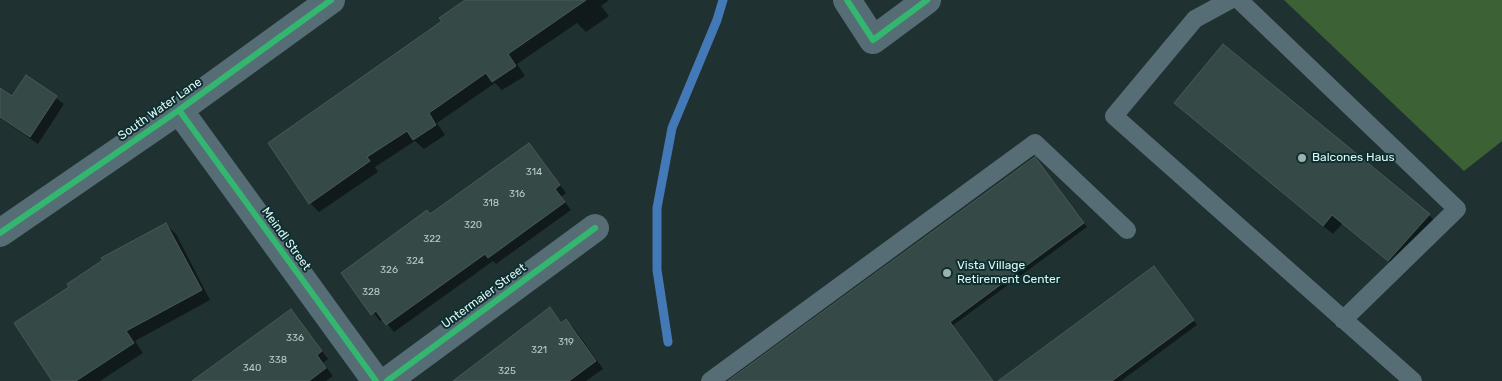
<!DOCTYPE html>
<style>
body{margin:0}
canvas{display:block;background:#1f3131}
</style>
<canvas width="1502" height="381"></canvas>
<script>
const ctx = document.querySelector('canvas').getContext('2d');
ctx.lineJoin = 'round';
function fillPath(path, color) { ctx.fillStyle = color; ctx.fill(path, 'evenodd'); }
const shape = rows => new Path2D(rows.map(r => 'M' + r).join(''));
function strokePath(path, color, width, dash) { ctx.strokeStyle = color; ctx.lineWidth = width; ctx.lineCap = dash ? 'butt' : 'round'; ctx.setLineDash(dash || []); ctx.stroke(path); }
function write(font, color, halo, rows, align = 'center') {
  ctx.font = font + ' Rubik,sans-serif'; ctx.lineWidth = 4; ctx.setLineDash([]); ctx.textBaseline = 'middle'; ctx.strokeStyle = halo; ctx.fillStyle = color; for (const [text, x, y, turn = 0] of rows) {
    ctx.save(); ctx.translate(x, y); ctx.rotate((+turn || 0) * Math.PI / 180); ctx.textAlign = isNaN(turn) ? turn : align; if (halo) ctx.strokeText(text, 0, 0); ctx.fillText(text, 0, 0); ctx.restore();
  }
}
fillPath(shape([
 [1284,0,1502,0,1502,141,1464,171]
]), '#3c6135');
fillPath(shape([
 [468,0,609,0,601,6,609,16,586,32,577,23,517,64,525,76,502,90,495,83,437,123,445,135,424,149,415,141,375,167,378,172,319,212,310,203,443,22],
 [26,77,64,104,38,144,0,118,0,90,12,98],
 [1186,112,1429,215,1438,224,1399,270,1343,223,1333,234],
 [529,144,566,193,561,197,571,210,496,264,493,261,394,332,383,319,380,321,343,273,430,215],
 [1038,163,1087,227,952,326,992,381,731,381],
 [166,224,176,234,210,300,135,341,143,353,100,381,54,381],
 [1158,271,1197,325,1121,381,1001,381],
 [550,309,562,323,566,321,574,328,603,369,586,381,472,381],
 [291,311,328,359,323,363,333,376,326,381,192,381]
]), '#0007');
strokePath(shape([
 [668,342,657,270,657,208,672,128,717,20,723,0]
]), '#4479b7', 9);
const building = shape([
 [465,0,586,0,508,54,516,66,492,82,486,73,429,113,436,125,413,140,407,131,367,157,370,161,309,204,268,143,442,21,439,18,465,0],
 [1223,44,1430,214,1388,261,1332,215,1323,226,1174,103,1223,44],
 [26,75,57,96,30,137,0,117,0,88,12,96,26,75],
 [529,143,560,185,555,189,565,202,488,258,485,254,386,325,376,311,371,315,341,273,427,210,430,214,529,143],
 [1035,157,1084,223,950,322,993,381,728,381,1035,157],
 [166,223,202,290,126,331,134,343,76,381,52,381,14,323,69,287,67,284,103,260,101,258,166,223],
 [1154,266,1194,320,1112,381,998,381,1154,266],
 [550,307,561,323,566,319,596,361,569,381,453,381,550,307],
 [291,309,322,351,317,355,326,368,309,381,192,381,291,309]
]);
fillPath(building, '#354a46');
strokePath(building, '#4a5856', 1);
strokePath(shape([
 [1230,0,1195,19,1114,116,1413,381],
 [1239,0,1457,209,1343,320],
 [710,381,1035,143,1127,230]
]), '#566d75', 18);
strokePath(shape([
 [847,0,873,40,927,0],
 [179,110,376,381],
 [0,233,179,110,331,0],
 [387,381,595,228]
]), '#566d75', 28);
strokePath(shape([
 [847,0,873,40,927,0],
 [179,110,376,381],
 [0,233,179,110,331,0],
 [387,381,595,228]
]), '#33b770', 6);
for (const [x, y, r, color] of [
 [1302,158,5,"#9eb1b1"],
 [947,273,5,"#9eb1b1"]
]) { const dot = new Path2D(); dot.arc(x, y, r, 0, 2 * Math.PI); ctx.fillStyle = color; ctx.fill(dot); strokePath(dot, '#0c2f2f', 2); }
write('10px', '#b8cbca', null, [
 ["314",534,172],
 ["316",517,194],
 ["318",491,203],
 ["320",473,225],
 ["322",432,239],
 ["324",415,261],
 ["326",389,270],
 ["328",371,292],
 ["336",295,338],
 ["319",566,342],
 ["321",539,350],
 ["338",278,360],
 ["340",252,368],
 ["325",507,371]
]);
write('12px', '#e3f6f6', '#0c2f2f', [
 ["South Water Lane",160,109,-35],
 ["Meindl Street",286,239,54],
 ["Untermaier Street",484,296,-36]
]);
write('12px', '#e3f6f6', '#0c2f2f', [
 ["Balcones Haus",1312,158],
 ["Vista Village",957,266],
 ["Retirement Center",957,280]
], 'left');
</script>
